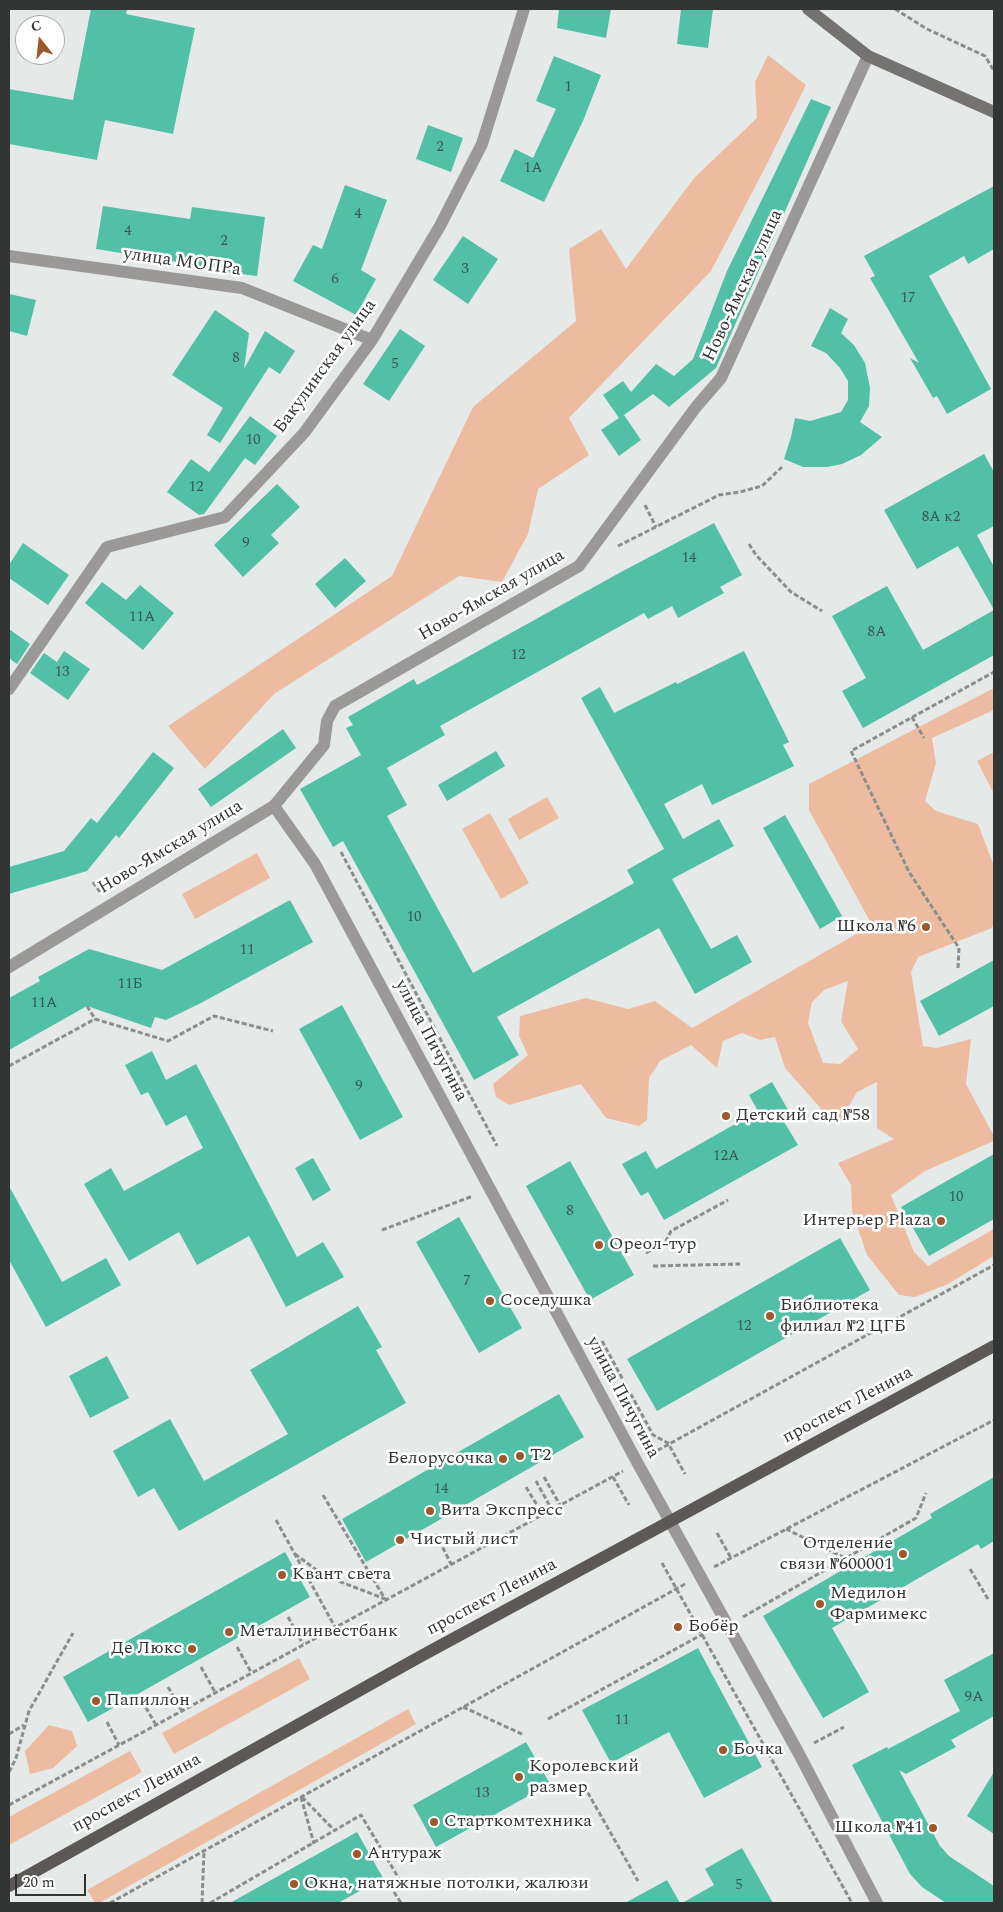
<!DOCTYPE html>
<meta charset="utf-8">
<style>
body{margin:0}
#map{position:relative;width:1003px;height:1912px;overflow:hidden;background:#e5eae8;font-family:Spectral,serif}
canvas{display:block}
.frame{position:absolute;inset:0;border:10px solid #333534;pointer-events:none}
.north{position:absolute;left:15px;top:15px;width:50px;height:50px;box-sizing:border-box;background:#fff;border:1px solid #adaeae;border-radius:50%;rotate:344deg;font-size:14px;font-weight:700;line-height:20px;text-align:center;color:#333534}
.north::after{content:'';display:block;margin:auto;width:18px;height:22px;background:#9d582b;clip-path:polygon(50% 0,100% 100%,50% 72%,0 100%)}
.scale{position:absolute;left:15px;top:1874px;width:71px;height:22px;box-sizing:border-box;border:2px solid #333534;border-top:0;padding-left:6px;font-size:15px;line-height:18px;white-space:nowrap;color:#333534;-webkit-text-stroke:4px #fff;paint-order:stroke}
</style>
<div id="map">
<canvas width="1003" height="1912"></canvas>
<div class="frame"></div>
<div class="north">С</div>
<div class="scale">20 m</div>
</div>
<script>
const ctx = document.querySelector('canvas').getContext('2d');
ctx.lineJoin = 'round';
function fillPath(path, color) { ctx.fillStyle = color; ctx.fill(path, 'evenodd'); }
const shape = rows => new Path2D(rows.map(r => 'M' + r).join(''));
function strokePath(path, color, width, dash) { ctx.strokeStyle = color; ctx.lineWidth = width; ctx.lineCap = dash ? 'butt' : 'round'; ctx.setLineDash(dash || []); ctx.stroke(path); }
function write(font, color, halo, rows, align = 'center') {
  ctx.font = font + ' Spectral,serif'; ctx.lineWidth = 5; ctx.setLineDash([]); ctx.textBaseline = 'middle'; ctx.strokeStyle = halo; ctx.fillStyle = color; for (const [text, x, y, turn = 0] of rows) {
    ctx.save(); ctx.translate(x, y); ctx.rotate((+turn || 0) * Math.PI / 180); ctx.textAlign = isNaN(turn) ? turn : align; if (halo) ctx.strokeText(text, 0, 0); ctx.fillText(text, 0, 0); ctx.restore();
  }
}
fillPath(shape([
 [768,55,806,85,767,164,711,271,569,418,589,455,538,489,528,534,502,582,459,576,274,694,205,769,168,726,392,576,473,407,576,321,569,249,601,229,626,269,695,177,757,118,755,82],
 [994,688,994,710,932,738,936,763,925,801,936,811,978,824,994,866,994,923,992,928,918,957,911,972,923,1046,936,1048,971,1039,966,1084,994,1136,994,1141,925,1171,891,1195,914,1252,928,1266,994,1229,994,1256,948,1284,915,1297,899,1295,867,1255,852,1211,851,1185,838,1163,894,1139,877,1128,877,1082,857,1092,840,1121,831,1120,785,1068,775,1037,760,1040,742,1033,723,1041,717,1068,691,1045,660,1061,649,1078,647,1120,639,1126,606,1118,581,1084,509,1105,496,1097,493,1084,528,1055,519,1036,520,1016,586,998,628,1009,655,1001,692,1028,872,925,809,810,809,784],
 [848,981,841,1021,858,1049,840,1064,823,1063,808,1023,812,1002,824,990],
 [994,752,994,794,977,761],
 [547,797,559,818,519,840,508,819],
 [490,813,529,883,501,899,462,829],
 [257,853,270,878,195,919,182,894],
 [299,1658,310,1679,174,1754,162,1733],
 [408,1709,416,1724,99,1903,95,1903,87,1890],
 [49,1725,72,1731,77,1746,53,1768,30,1774,25,1751],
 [130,1751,142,1772,9,1845,9,1817]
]), '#edbca0');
fillPath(shape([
 [91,9,127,9,126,14,195,28,173,134,105,120,97,160,9,144,9,89,73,100],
 [559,9,611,9,606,38,557,28],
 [681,9,713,9,708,48,677,44],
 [554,56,601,75,583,121,544,202,500,181,515,149,533,158,556,109,536,101],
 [811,99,831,107,716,368,669,407,653,394,624,415,641,440,619,456,601,430,619,418,603,395,623,381,631,392,656,364,674,376,693,359,727,271],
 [428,125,463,138,451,172,416,159],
 [345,185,387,200,361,270,376,279,356,315,293,281,313,245,322,249],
 [994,186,994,249,968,264,964,256,929,276,991,389,947,414,937,396,933,398,910,358,919,363,870,278,875,276,864,256],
 [103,206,190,219,192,207,265,217,257,276,184,267,184,263,96,249],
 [463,236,498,259,468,304,433,280],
 [9,294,36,300,27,336,9,331],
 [830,308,848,319,841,333,854,345,865,363,870,388,869,406,860,422,882,437,861,455,842,464,827,467,803,467,784,459,791,437,795,418,810,421,841,412,848,400,848,381,840,368,826,353,811,346],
 [215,310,249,333,244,369,265,331,295,351,280,374,269,367,220,443,207,435,223,408,172,375],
 [400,329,425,346,389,401,363,384],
 [250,416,277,436,255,465,245,458,204,514,199,515,167,492,191,459,209,472],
 [984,454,994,472,994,526,977,535,994,567,994,655,863,728,842,691,866,678,832,616,887,586,923,650,994,610,958,546,917,569,884,510],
 [277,484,300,507,271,535,279,543,243,577,214,545],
 [714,523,742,575,720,587,724,593,678,618,672,606,648,619,644,613,440,726,445,735,387,768,407,805,387,816,473,973,634,883,627,870,664,849,581,698,600,687,614,713,676,682,677,684,744,651,789,742,783,745,794,766,712,805,702,784,664,804,683,839,719,819,734,846,672,879,711,949,737,935,752,962,695,994,659,928,497,1017,519,1055,474,1080,343,841,333,847,300,789,361,755,346,728,353,725,348,717,414,679,417,685,621,572],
 [23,543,69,575,48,605,9,578,9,565],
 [345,558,366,581,335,608,315,584],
 [102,582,126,600,140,585,174,613,143,650,85,603],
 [9,629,30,644,17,664,9,658],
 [64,651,90,669,68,700,30,673,44,653,57,662],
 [283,729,296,748,211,807,198,789],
 [496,751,505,766,447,801,438,785],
 [153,752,174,768,119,838,116,835,87,871,9,894,9,867,64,851,91,818,97,823],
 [785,815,842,916,820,929,763,828],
 [290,900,313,942,201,1003,166,1020,155,1017,151,1028,87,1006,9,1050,9,998,40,981,38,977,89,949,162,970],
 [994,960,994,1006,939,1036,920,1001],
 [342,1005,403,1117,360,1140,299,1029],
 [152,1051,166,1080,196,1064,297,1257,323,1242,344,1277,286,1307,249,1236,197,1265,179,1232,129,1261,84,1184,111,1168,124,1191,203,1148,186,1115,166,1126,148,1092,141,1095,125,1065],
 [772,1082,791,1115,783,1120,798,1145,664,1220,648,1192,641,1196,622,1164,646,1151,656,1169,758,1111,749,1095],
 [994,1154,994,1219,929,1256,901,1207],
 [313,1158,331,1190,313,1201,295,1168],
 [570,1161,634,1275,590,1300,526,1186],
 [9,1186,62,1282,106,1258,121,1285,46,1327,9,1260],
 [459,1217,522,1328,479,1353,416,1242],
 [840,1238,870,1290,657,1411,627,1359],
 [358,1306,382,1347,376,1350,406,1403,179,1531,154,1488,138,1497,113,1451,170,1419,204,1481,288,1434,250,1370],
 [107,1356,129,1398,90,1418,69,1376],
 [559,1394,584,1437,366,1562,342,1519],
 [994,1477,994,1541,981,1549,978,1544,832,1628,869,1692,823,1718,763,1616,932,1518,930,1514],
 [285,1552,310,1597,88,1722,63,1677],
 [698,1648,762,1767,704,1798,669,1732,611,1763,582,1710],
 [994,1653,994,1716,951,1740,956,1747,906,1774,899,1770,940,1846,949,1856,994,1886,994,1903,946,1903,922,1887,910,1874,852,1765,887,1747,888,1749,960,1711,944,1680],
 [526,1742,550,1784,436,1847,413,1805],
 [994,1772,994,1834,967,1816],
 [357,1832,383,1878,338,1903,230,1903],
 [742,1848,773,1903,682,1903,714,1885,705,1869],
 [667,1880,680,1903,625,1903]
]), '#51c0a6');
strokePath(shape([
 [895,9,927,29,985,56,994,71],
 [645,505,656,527],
 [749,544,756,555,791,592,822,611],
 [618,546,719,495,740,492,762,486,782,467],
 [912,717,924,738],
 [341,852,497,1146],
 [93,882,100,892],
 [958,968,959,948,909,872,851,751,994,672],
 [87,1006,95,1019,168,1041,214,1016,273,1031],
 [9,1066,95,1019],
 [382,1230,473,1196],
 [646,1253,666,1241,671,1231,728,1200],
 [653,1266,740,1264],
 [602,1341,653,1435,668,1443,685,1474],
 [651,1454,994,1265],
 [544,1477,560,1505],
 [613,1477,629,1505],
 [536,1481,552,1510],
 [526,1487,543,1515],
 [323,1495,385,1599],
 [276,1520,335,1627],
 [786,1529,845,1558],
 [717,1533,731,1558],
 [436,1534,451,1564],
 [295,1554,323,1575,385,1599],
 [662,1563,852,1903],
 [714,1567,994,1420],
 [970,1569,988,1599],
 [288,1617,303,1644],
 [743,1617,916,1518,926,1493],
 [237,1647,251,1672],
 [201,1667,215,1692],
 [168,1687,182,1711],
 [142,1701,156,1725],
 [463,1707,524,1735],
 [548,1719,703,1634],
 [107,1722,119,1745],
 [9,1734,24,1725],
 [814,1743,844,1727],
 [9,1772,16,1758,29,1711,73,1633],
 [584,1786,638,1881],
 [301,1797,314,1844],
 [302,1797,335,1831],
 [9,1805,623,1471],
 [394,1892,401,1903],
 [110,1903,685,1584],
 [202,1903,204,1851],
 [210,1903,361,1815,404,1887]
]), '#8a8e8c', 3, [5, 2.5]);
strokePath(shape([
 [9,256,242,288,372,340],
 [9,689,107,547,225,517,304,433,372,340,440,226,482,144,524,9],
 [274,806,315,864,637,1462,798,1752,877,1903],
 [9,967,274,806,324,745,327,721,335,706,579,566,696,407,721,378,868,56]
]), '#9b9998', 12);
strokePath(shape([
 [808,9,868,56,994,112]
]), '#757371', 12);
strokePath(shape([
 [9,1886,423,1655,994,1346]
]), '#5b5856', 12);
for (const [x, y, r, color] of [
 [926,927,5,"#9d582b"],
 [726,1116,5,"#9d582b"],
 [941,1221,5,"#9d582b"],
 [599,1245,5,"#9d582b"],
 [490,1301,5,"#9d582b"],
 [770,1316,5,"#9d582b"],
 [520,1456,5,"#9d582b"],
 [503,1459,5,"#9d582b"],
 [430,1511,5,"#9d582b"],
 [400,1540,5,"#9d582b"],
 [903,1554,5,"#9d582b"],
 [282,1575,5,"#9d582b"],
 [820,1604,5,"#9d582b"],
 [678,1627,5,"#9d582b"],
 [229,1632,5,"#9d582b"],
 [192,1649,5,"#9d582b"],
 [96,1701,5,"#9d582b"],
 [723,1750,5,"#9d582b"],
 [519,1777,5,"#9d582b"],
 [434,1822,5,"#9d582b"],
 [933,1828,5,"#9d582b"],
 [357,1854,5,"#9d582b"],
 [294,1884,5,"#9d582b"]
]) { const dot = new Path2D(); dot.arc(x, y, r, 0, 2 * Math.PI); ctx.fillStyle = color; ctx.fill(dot); strokePath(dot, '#fff', 2); }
write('15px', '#3a5850', null, [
 ["1",568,88],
 ["2",440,148],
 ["1А",533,169],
 ["4",358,215],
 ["4",128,232],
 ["2",224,242],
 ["3",465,270],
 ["6",335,280],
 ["17",908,299],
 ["8",236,359],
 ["5",395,365],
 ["10",253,441],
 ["12",196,488],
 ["8А к2",941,518],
 ["9",246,544],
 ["14",689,559],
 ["11А",142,618],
 ["8А",877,633],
 ["12",518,656],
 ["13",62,673],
 ["10",414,918],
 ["11",247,951],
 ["11Б",130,985],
 ["11А",44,1004],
 ["9",359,1087],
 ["12А",726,1157],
 ["10",956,1198],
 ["8",570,1212],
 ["7",467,1282],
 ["12",744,1327],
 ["14",441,1490],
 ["9А",974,1698],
 ["11",622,1721],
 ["13",482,1794],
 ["5",739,1886]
]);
write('18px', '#333534', '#fff', [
 ["улица МОПРа",182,263,8],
 ["Ново-Ямская улица",744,286,-65],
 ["Бакулинская улица",326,367,-54],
 ["Ново-Ямская улица",492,596,-30],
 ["Ново-Ямская улица",171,848,-31],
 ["улица Пичугина",430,1041,62],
 ["улица Пичугина",622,1398,62],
 ["проспект Ленина",848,1406,-28],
 ["проспект Ленина",492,1598,-28],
 ["проспект Ленина",137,1794,-29]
]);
write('18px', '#333534', '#fff', [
 ["Школа №6",916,927,"right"],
 ["Детский сад №58",736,1116],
 ["Интерьер Plaza",931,1221,"right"],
 ["Ореол-тур",609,1245],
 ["Соседушка",500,1301],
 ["Библиотека",780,1306],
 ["филиал №2 ЦГБ",780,1327],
 ["T2",530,1456],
 ["Белорусочка",493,1459,"right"],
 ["Вита Экспресс",440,1511],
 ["Чистый лист",410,1540],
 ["Отделение",893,1544,"right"],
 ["связи №600001",893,1565,"right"],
 ["Квант света",292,1575],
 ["Медилон",830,1594],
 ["Фармимекс",830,1615],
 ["Бобёр",688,1627],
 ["Металлинвестбанк",239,1632],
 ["Де Люкс",182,1649,"right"],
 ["Папиллон",106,1701],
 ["Бочка",733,1750],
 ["Королевский",529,1767],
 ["размер",529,1788],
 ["Старткомтехника",444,1822],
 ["Школа №41",923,1828,"right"],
 ["Антураж",367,1854],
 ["Окна, натяжные потолки, жалюзи",304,1884]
], 'left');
</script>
